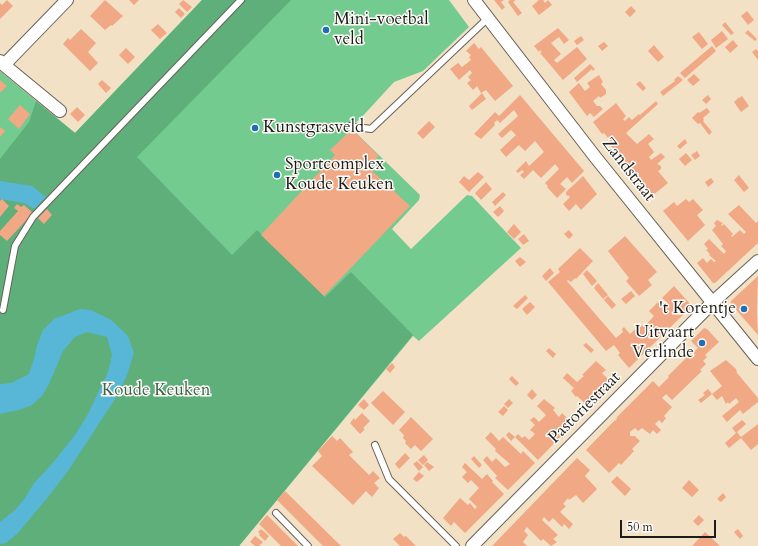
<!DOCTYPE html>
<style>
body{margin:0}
#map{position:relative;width:758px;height:546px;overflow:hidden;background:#f3e1c6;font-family:Cardo,serif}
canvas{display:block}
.scale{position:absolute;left:620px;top:520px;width:96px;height:18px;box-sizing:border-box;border:2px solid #1c1c1c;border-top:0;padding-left:5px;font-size:12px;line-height:14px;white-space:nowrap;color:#1c1c1c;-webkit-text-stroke:3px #fdfcf7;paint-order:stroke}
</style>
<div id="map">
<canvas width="758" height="546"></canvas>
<div class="scale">50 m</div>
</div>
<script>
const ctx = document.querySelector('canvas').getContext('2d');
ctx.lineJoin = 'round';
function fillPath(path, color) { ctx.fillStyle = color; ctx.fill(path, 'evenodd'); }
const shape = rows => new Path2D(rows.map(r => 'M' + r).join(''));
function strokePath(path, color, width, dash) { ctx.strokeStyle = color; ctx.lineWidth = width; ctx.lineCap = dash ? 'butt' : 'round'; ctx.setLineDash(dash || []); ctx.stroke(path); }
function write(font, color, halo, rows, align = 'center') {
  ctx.font = font + ' Cardo,serif'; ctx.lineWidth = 3; ctx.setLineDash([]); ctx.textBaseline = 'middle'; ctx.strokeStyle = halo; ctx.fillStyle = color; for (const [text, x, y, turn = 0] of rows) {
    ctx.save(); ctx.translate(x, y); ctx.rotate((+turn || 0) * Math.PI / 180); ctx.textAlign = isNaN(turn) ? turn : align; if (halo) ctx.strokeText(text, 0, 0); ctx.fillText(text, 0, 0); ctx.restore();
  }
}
fillPath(shape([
 [202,0,449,0,469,27,423,71,394,82,360,119,350,127,420,195,419,200,392,229,411,249,467,195,472,196,521,248,419,341,413,336,239,546,0,546,0,71,75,133]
]), '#74cb90');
fillPath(shape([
 [202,0,291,0,137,157,232,255,257,230,325,297,351,272,413,335,239,546,0,546,0,159,29,122,36,101,75,133]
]), '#5faf7a');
fillPath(shape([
 [0,181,32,186,46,197,34,209,24,203,0,199],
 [80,309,91,310,111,320,128,336,134,353,127,375,117,396,68,471,48,497,18,533,6,543,0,544,0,522,15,510,25,498,34,483,51,465,75,435,88,414,108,372,112,355,107,337,87,332,75,337,63,351,49,384,42,396,32,405,19,410,0,414,0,384,11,383,29,374,35,355,37,345,43,330,54,319]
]), '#58b6d6');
fillPath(shape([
 [7,0,13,6,0,19,0,3,2,5],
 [105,0,123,16,112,26,111,25,105,30,90,16],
 [129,0,139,0,134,5],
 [183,0,192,7,187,12,179,4],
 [494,0,504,0,501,2,505,7,502,10],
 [510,0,516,0,513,2,522,13,518,16,508,2],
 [539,0,543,0,545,3,548,0,552,5,539,15,532,6],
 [631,6,636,11,630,17,625,12],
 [179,8,185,14,181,18,175,12],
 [747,11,754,20,748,25,741,16],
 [725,22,734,33,731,35,722,25],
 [158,24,167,33,160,39,151,30],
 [558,28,569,40,564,44,559,37,551,43,561,54,554,60,557,63,577,47,587,59,563,80,540,53,542,52,540,50,539,52,534,46],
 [81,29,96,43,88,52,98,63,90,71,63,44,68,38,70,40],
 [748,30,757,39,755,41,745,33],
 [722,31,728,39,716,48,711,40],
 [699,32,708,44,702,49,692,37],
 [581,36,584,40,577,45,574,41],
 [733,40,738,46,730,53,725,47],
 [604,42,608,46,602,51,598,46],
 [474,43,479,49,481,47,513,86,495,101,486,90,481,93,477,86,473,90,467,83,471,80,468,77,472,73,470,70,459,80,450,69,458,63,462,67,471,60,469,57,471,55,466,51],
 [654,45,664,57,658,62,648,51],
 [712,46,716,51,685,78,680,73],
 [126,48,135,57,128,64,119,55],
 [756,49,757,51,758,50,758,60,752,52],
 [590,64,595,69,593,71,592,69,577,82,574,78],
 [694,74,700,80,693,86,687,80],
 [599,75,603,82,601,84,606,90,606,94,600,98,599,96,593,101,597,106,600,106,603,109,594,117,590,113,587,116,569,92,579,83,585,91,590,87,587,83],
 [678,76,683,80,663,96,660,92,675,81,674,80],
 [0,80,7,86,0,93],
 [102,80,111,88,106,93,98,84],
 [640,81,646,88,643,91,636,84],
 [482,93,486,99,472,110,469,106],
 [520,95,584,171,572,183,567,177,560,184,566,189,557,198,547,187,548,186,545,183,559,169,555,164,541,178,533,170,524,179,520,175,524,172,522,170,518,173,516,171,526,161,529,166,544,152,535,141,525,151,519,145,506,157,500,150,516,135,511,130,502,138,498,134,518,116,514,110,500,123,497,120,494,123,495,125,481,139,474,134,495,112,499,116],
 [708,95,711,99,706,104,702,100],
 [742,96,749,106,741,112,734,102,739,97,739,98],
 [656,101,658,104,626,133,637,144,649,134,654,139,648,144,654,152,649,157,651,160,661,153,665,157,657,164,661,166,661,169,658,171,668,183,652,196,611,146,613,144,604,133,602,134,593,122,616,103,626,116,623,119,625,121,629,117,632,120,639,114,640,115],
 [20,105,30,114,19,129,8,119],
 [77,107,85,115,78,122,70,114],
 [707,108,710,112,703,118,704,120,703,121,712,132,709,135,700,123,698,124,692,118,698,112,699,113],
 [429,121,435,127,423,139,417,133],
 [0,127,5,131,0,137],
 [352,129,379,156,368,167,410,206,324,296,261,235,335,155,330,150],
 [685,139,687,143,680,149,677,146],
 [697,151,700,156,695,160,691,155],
 [686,153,692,160,685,166,679,159],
 [478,172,484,177,469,192,459,182,464,176,469,180],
 [739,175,749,188,744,192,734,180],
 [583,176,597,194,581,210,576,204,569,211,563,204,570,197,568,195,567,196,566,194,566,192],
 [711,178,714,182,708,187,705,182],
 [486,182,492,189,481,200,475,193],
 [503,192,506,195,495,206,492,202],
 [2,199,9,206,0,217,0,201],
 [686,199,689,202,693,199,703,210,697,215,705,225,688,241,663,211,674,202,677,206],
 [17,204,21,207,24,205,33,213,7,241,0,235,0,231,18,211,14,208],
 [739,205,756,223,758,221,758,243,715,283,713,283,697,263,703,258,707,263,711,259,714,262,716,261,709,255,710,254,706,250,708,249,704,244,709,239,724,254,726,251,721,246,723,244,712,230,716,226,714,223,717,220,723,223,721,225,722,226,724,224,733,234,731,236,732,237,740,230,744,234,746,232,728,214],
 [500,206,504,211,498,217,493,212],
 [47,209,52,215,44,224,38,218],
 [514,224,521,232,514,239,507,232],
 [569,230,573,235,569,239,564,234],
 [524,234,529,241,523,245,518,239],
 [625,236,657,272,648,280,652,285,639,296,626,281,629,278,608,251],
 [580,248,593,261,576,279,575,278,571,282,568,280,567,281,616,338,623,332,622,329,624,327,630,334,641,324,644,327,654,316,649,311,660,300,666,305,668,303,662,298,674,286,692,306,629,368,618,355,620,353,614,345,606,351,548,282,560,272,558,269],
 [520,257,526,262,520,267,515,261],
 [550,268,554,273,546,281,542,276],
 [587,270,597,281,592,286,583,274],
 [758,276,757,312,758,335,731,304,731,301],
 [598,283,608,295,603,299,594,288],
 [631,291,635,296,626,304,621,299],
 [525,295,528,298,517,309,513,306],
 [608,296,616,305,612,309,604,300],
 [530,302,535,307,527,315,522,309],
 [704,328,707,329,719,342,705,355,707,357,703,361,706,364,700,370,702,371,672,400,666,394,662,398,672,407,664,416,666,418,662,423,659,420,655,424,661,430,657,434,653,430,650,434,642,428,638,431,635,428,630,432,630,436,635,436,640,441,632,449,634,451,621,465,619,463,609,473,586,450,615,420,616,421,617,417,653,381,659,387,669,377,668,376,687,357,686,356,693,350,694,352,698,348,691,341],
 [586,343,594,350,591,353,583,345],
 [549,348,556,354,553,358,546,351],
 [726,360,736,369,737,373,758,398,758,402,743,414,740,410,727,422,722,416,739,402,736,398,729,404,728,402,726,404,722,396,717,400,712,394,701,403,698,400,705,395,703,393,708,389,712,394,722,386,710,371],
 [596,361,606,370,602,373,613,384,590,408,577,396,576,397,571,391,574,388,563,378,567,373,577,382,584,376,582,375],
 [392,363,395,367,390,373,386,369],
 [512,376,519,383,516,386,509,379],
 [532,389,537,395,532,400,527,395],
 [383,391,405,412,393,425,371,403],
 [364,399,369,405,364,410,358,405],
 [509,399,513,403,508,408,504,404],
 [544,399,555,408,553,410,559,417,562,413,573,424,538,460,515,437,518,434,522,438,525,436,529,440,535,434,530,430,535,425,530,420,534,417,539,422,546,415,537,406],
 [504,406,508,410,503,416,498,412],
 [362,413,370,421,363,428,365,429,360,434,350,423,354,418,355,420],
 [411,417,433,439,421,451,415,445,411,449,405,443,406,441,403,438,404,435,399,430],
 [742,420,746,424,736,433,732,428],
 [758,424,758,444,751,450,741,438,729,448,725,443,737,432,741,437],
 [491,432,499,441,503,437,521,454,523,451,535,463,508,490,495,478,497,476,483,460,487,456,492,462,496,458,505,467,510,464,495,451,496,449,485,438],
 [509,432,515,437,511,441,506,435],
 [332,436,337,441,340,438,353,452,349,455,369,475,373,471,380,478,374,483,379,488,372,497,366,491,353,505,312,466,322,456,318,451],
 [405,453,410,458,399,469,395,464],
 [424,455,428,460,423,465,418,460],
 [474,456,482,465,479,468,471,459],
 [577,458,590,470,585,476,597,489,583,503,576,495,569,500,568,498,563,504,566,506,560,512,573,524,569,529,564,524,562,527,553,518,549,522,544,517,542,520,558,535,553,539,557,542,551,546,543,539,541,541,527,527,524,531,528,535,523,542,527,546,492,546],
 [417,461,423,467,419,471,413,464],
 [427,462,434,467,429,471,424,465],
 [465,463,482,479,487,474,493,481,492,482,504,494,465,533,454,522,451,526,443,518,460,498,468,505,470,503,475,509,477,507,469,499,479,488,471,480,468,483,462,477,467,472,462,467],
 [419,472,424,476,417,482,413,479],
 [617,476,631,489,625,496,611,482],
 [689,480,699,490,692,497,682,488],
 [285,491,341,546,323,546,277,500],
 [723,493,726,497,721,502,717,499],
 [267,515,298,546,281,546,259,524],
 [699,515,704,520,698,526,693,521],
 [261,529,269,536,265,541,259,535,260,534,258,532],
 [738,529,743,536,740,539,734,532],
 [705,532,720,546,692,546],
 [400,533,404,537,406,536,416,546,400,546,393,539],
 [255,536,263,542,259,546,255,546,250,542]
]), '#f1a885');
const service = shape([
 [350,126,371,129,488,18],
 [3,310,15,246,33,217,241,0],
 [375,445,389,479,456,546],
 [276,513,308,546]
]);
const minor = shape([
 [474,0,596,158,758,359],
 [0,61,4,65,67,0],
 [4,65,60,111],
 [472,546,713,302,758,261]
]);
strokePath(service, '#676158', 8);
strokePath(minor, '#676158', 14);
strokePath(service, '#fff', 6);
strokePath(minor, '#fff', 12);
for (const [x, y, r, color] of [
 [326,30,4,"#1f6fb2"],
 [255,128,4,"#1f6fb2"],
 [277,175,4,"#1f6fb2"],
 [744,309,4,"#1f6fb2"],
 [702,343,4,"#1f6fb2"]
]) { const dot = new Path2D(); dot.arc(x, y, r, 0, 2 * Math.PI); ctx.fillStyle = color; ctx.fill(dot); strokePath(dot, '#fdfcf7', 1.5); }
write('17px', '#1c1c1c', '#fdfcf7', [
 ["Mini-voetbal",334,20],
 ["veld",334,40],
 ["Kunstgrasveld",263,128],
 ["Sportcomplex",285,165],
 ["Koude Keuken",285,185],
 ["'t Korentje",736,309,"right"],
 ["Uitvaart",694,333,"right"],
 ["Verlinde",694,353,"right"]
], 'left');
write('17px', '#1c1c1c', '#fdfcf7', [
 ["Zandstraat",628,170,52],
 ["Pastoriestraat",585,408,-45]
]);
write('17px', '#3f624a', '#fdfcf7', [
 ["Koude Keuken",156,391]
]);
</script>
